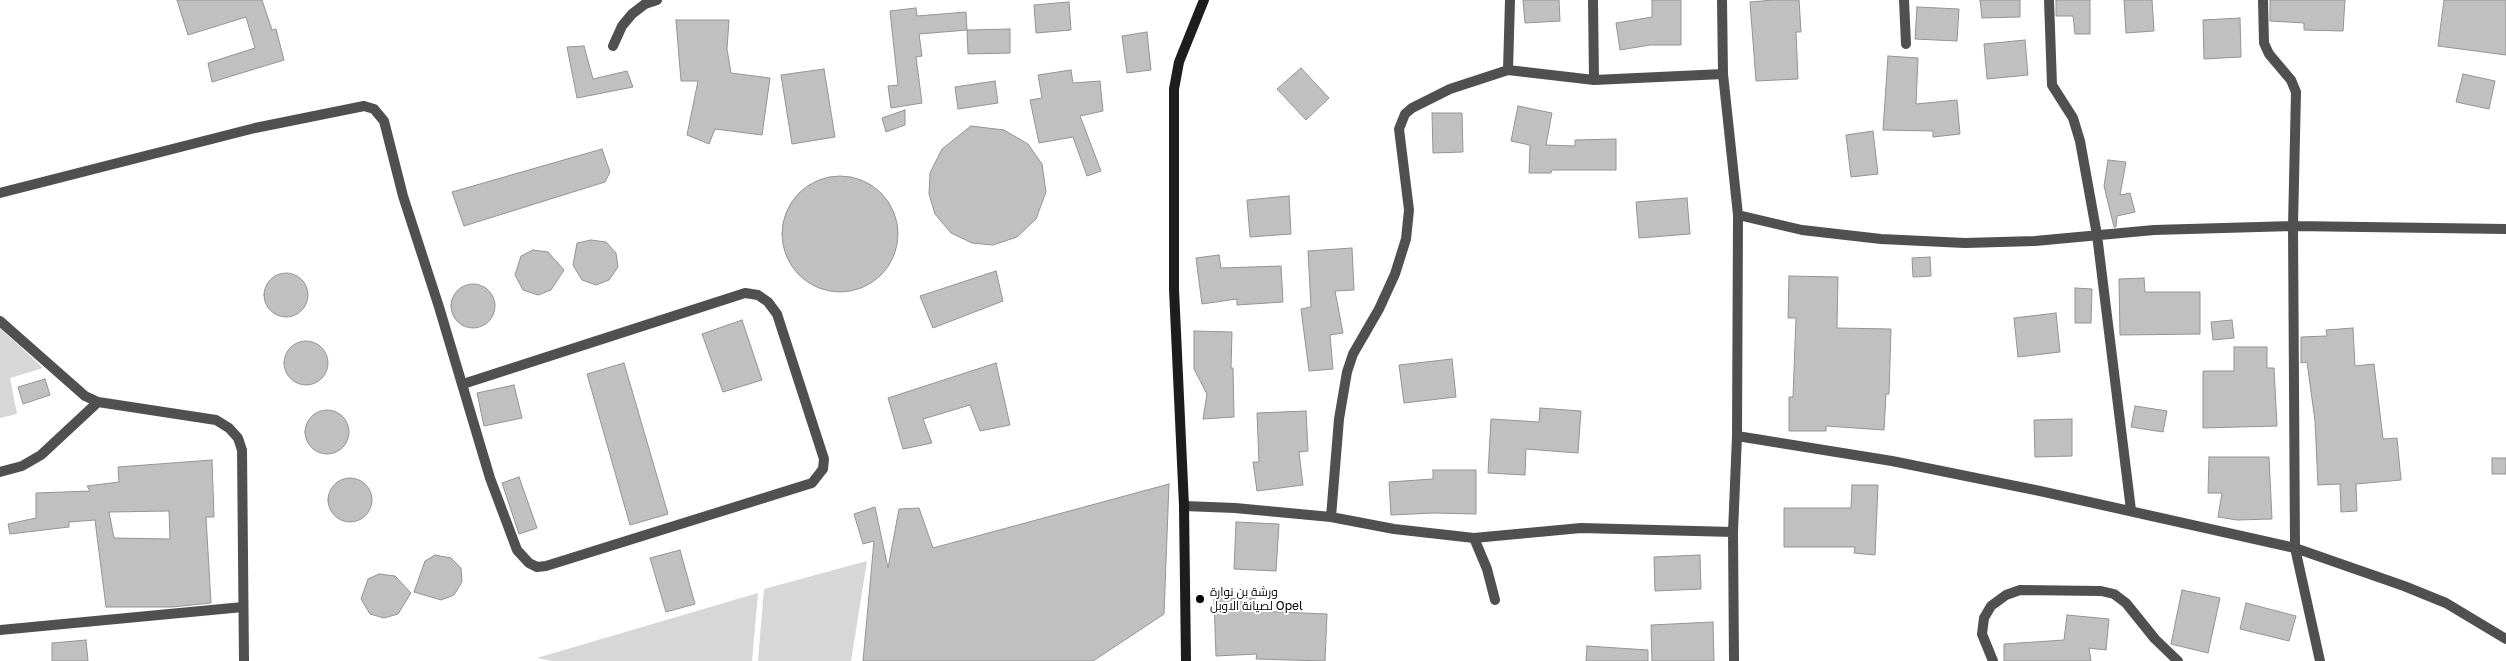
<!DOCTYPE html>
<meta charset="utf-8">
<style>
body{margin:0}
canvas{display:block;background:#fff}
</style>
<canvas width="2506" height="661"></canvas>
<script>
const ctx = document.querySelector('canvas').getContext('2d');
ctx.lineJoin = 'round';
function fillPath(path, color) { ctx.fillStyle = color; ctx.fill(path, 'evenodd'); }
const shape = rows => new Path2D(rows.map(r => 'M' + r).join(''));
function strokePath(path, color, width, dash) { ctx.strokeStyle = color; ctx.lineWidth = width; ctx.lineCap = dash ? 'butt' : 'round'; ctx.setLineDash(dash || []); ctx.stroke(path); }
function write(font, color, halo, rows, align = 'center') {
  ctx.font = font + ' "Golos Text",Cairo,sans-serif'; ctx.lineWidth = 4; ctx.setLineDash([]); ctx.textBaseline = 'middle'; ctx.strokeStyle = halo; ctx.fillStyle = color; for (const [text, x, y, turn = 0] of rows) {
    ctx.save(); ctx.translate(x, y); ctx.rotate((+turn || 0) * Math.PI / 180); ctx.textAlign = isNaN(turn) ? turn : align; if (halo) ctx.strokeText(text, 0, 0); ctx.fillText(text, 0, 0); ctx.restore();
  }
}
fillPath(shape([
 [0,328,43,368,10,378,17,414,0,418],
 [867,561,851,661,758,661,764,589],
 [758,593,752,661,552,661,537,658]
]), '#d7d7d7');
const building = shape([
 [177,0,262,0,272,30,276,29,284,60,212,82,208,63,255,48,246,17,188,35,177,0],
 [1523,0,1559,0,1560,21,1525,23,1523,0],
 [1652,0,1681,0,1681,45,1650,45,1620,50,1616,23,1652,17,1652,0],
 [1773,0,1799,0,1801,32,1796,32,1798,79,1756,81,1750,2,1773,0],
 [1980,0,2020,0,2020,17,1982,18,1980,0],
 [2056,0,2090,0,2090,34,2075,34,2073,16,2056,16,2056,0],
 [2124,0,2152,0,2154,31,2126,33,2124,0],
 [2270,0,2345,0,2343,31,2304,30,2304,23,2270,21,2270,0],
 [2444,0,2506,0,2506,55,2438,46,2444,0],
 [1069,2,1071,30,1036,33,1034,5,1069,2],
 [1917,7,1959,9,1957,41,1915,39,1917,7],
 [916,8,917,16,966,12,967,30,919,34,922,56,916,57,922,103,891,108,888,86,898,85,890,11,916,8],
 [2240,18,2241,57,2204,59,2203,20,2240,18],
 [676,20,729,20,727,49,731,73,770,78,762,135,715,129,709,144,687,135,698,81,681,81,676,20],
 [1010,29,1010,53,968,54,967,30,1010,29],
 [1147,32,1151,70,1127,73,1122,36,1147,32],
 [2025,40,2028,75,1987,79,1984,44,2025,40],
 [584,46,593,79,627,71,633,87,577,98,567,47,584,46],
 [1888,56,1918,58,1916,104,1957,100,1960,134,1933,137,1933,131,1883,130,1888,56],
 [1301,68,1329,98,1306,120,1277,89,1301,68],
 [824,69,835,137,792,144,781,75,824,69],
 [1071,70,1073,83,1100,81,1103,111,1080,116,1101,171,1087,176,1073,137,1039,143,1030,100,1042,98,1038,75,1071,70],
 [2463,74,2495,81,2489,109,2456,102,2463,74],
 [995,81,998,103,958,109,955,87,995,81],
 [1518,106,1552,113,1546,145,1575,146,1575,140,1616,139,1616,170,1552,170,1551,173,1529,173,1530,145,1511,141,1518,106],
 [905,110,905,125,886,132,882,118,905,110],
 [1432,113,1462,113,1463,152,1433,153,1432,113],
 [971,126,1004,130,1028,144,1042,164,1046,192,1036,219,1017,237,993,245,972,243,951,233,935,214,929,194,930,173,942,149,971,126],
 [1873,131,1878,174,1851,177,1846,135,1873,131],
 [602,149,610,172,605,182,464,226,452,192,602,149],
 [2108,160,2126,162,2120,195,2130,193,2135,212,2117,216,2116,227,2114,227,2104,186,2108,160],
 '782 234a58 58 0 1 1 116 0a58 58 0 1 1-116 0Z',
 [1289,196,1291,234,1250,237,1247,200,1289,196],
 [1687,198,1690,234,1639,238,1636,202,1687,198],
 [591,240,606,242,616,253,618,267,609,280,596,285,582,280,573,265,577,243,591,240],
 [1352,248,1354,290,1335,291,1343,333,1330,335,1333,369,1309,371,1301,309,1311,307,1308,251,1352,248],
 [533,250,548,252,564,270,551,290,538,295,523,290,515,275,521,256,533,250],
 [1219,255,1221,268,1281,266,1283,302,1237,305,1237,299,1202,304,1196,258,1219,255],
 [1930,257,1931,276,1913,277,1912,258,1930,257],
 [996,271,1003,301,933,328,920,296,996,271],
 '264 295a22 22 0 1 1 44 0a22 22 0 1 1-44 0Z',
 [1789,276,1838,277,1837,328,1891,329,1889,394,1886,394,1884,430,1826,426,1826,431,1789,431,1789,397,1793,397,1796,318,1788,318,1789,276],
 [2144,278,2145,292,2200,292,2200,334,2120,335,2119,279,2144,278],
 '451 306a22 22 0 1 1 44 0a22 22 0 1 1-44 0Z',
 [2075,288,2092,289,2091,323,2075,323,2075,288],
 [2056,313,2060,352,2018,357,2014,318,2056,313],
 [742,320,762,380,723,392,702,334,742,320],
 [2232,320,2234,338,2213,340,2211,322,2232,320],
 [2353,328,2355,366,2374,364,2383,439,2397,438,2401,480,2356,484,2357,511,2341,512,2340,484,2318,485,2315,421,2307,362,2301,363,2301,337,2327,336,2326,330,2353,328],
 [1194,331,1232,332,1231,368,1233,368,1234,417,1203,419,1207,394,1194,369,1194,331],
 '284 363a22 22 0 1 1 44 0a22 22 0 1 1-44 0Z',
 [2234,347,2267,347,2267,368,2274,368,2277,426,2203,428,2203,371,2234,371,2234,347],
 [1452,359,1456,397,1404,403,1399,365,1452,359],
 [624,363,668,514,630,525,587,374,624,363],
 [996,363,1010,425,980,431,970,405,923,419,932,443,903,449,888,398,996,363],
 [45,379,50,395,23,404,18,387,45,379],
 [514,385,522,418,484,426,477,393,514,385],
 [2135,406,2167,411,2163,432,2131,427,2135,406],
 [1540,408,1581,411,1578,453,1526,449,1525,475,1488,473,1491,419,1539,422,1540,408],
 '305 432a22 22 0 1 1 44 0a22 22 0 1 1-44 0Z',
 [1306,411,1308,451,1299,452,1303,485,1257,491,1253,462,1259,462,1257,413,1306,411],
 [2072,419,2072,456,2035,457,2034,420,2072,419],
 [2209,457,2269,457,2272,519,2237,520,2218,517,2222,493,2208,493,2209,457],
 [2492,458,2506,458,2506,474,2492,474,2492,458],
 [212,460,214,517,206,517,211,603,172,607,106,607,95,520,69,522,69,527,10,534,8,524,36,518,36,493,90,491,87,486,119,482,118,467,212,460],
 [169,511,170,539,114,538,109,512,169,511],
 [1433,470,1476,470,1476,514,1433,513,1391,515,1389,482,1433,479,1433,470],
 [519,477,537,528,519,534,502,483,519,477],
 '328 500a22 22 0 1 1 44 0a22 22 0 1 1-44 0Z',
 [1169,484,1164,614,1093,661,863,661,874,541,863,544,854,514,875,507,888,568,899,509,919,508,933,548,1169,484],
 [1852,485,1878,485,1875,555,1854,553,1855,547,1784,547,1784,508,1851,508,1852,485],
 [1236,522,1279,524,1276,571,1234,569,1236,522],
 [680,550,695,604,666,612,650,558,680,550],
 [435,555,451,558,461,568,462,582,454,595,441,600,414,592,425,561,435,555],
 [1700,555,1701,589,1655,591,1654,557,1700,555],
 [379,574,395,576,411,593,398,614,384,618,370,614,361,599,368,579,379,574],
 [2182,590,2220,598,2208,653,2171,644,2182,590],
 [1255,598,1255,611,1327,614,1325,661,1256,659,1257,654,1216,656,1214,599,1255,598],
 [2246,603,2296,616,2289,641,2240,629,2246,603],
 [2067,615,2109,619,2106,650,2089,648,2091,661,2004,661,2004,644,2064,640,2067,615],
 [1713,622,1714,661,1652,661,1651,625,1713,622],
 [86,640,88,661,52,661,52,643,86,640],
 [1587,646,1648,650,1648,661,1586,661,1587,646]
]);
fillPath(building, '#c0c0c0');
strokePath(building, '#949494', 1);
strokePath(shape([
 [613,46,622,26,632,14,645,4,657,0],
 [0,193,255,128,364,106,374,109,384,121,403,196,439,307,490,478,517,550,529,563,537,567,546,566,812,483,823,469,824,459,777,314,768,302,758,295,745,293,463,384]
]), '#505050', 10);
strokePath(shape([
 [1593,0,1594,80],
 [1722,0,1723,74,1738,215,1737,436,1733,532,1734,661],
 [1904,0,1906,44],
 [2049,0,2052,85,2073,118,2080,141,2097,235,2131,510],
 [2263,0,2264,43,2269,54,2291,80,2296,92,2293,226,2295,548,2320,661],
 [1508,70,1510,0],
 [1738,215,1802,230,1881,239,1965,243,2035,241,2154,230,2293,226,2506,229],
 [0,321,85,396,98,402,216,420,229,428,238,438,242,450,244,661],
 [1737,436,1892,461,2040,491,2295,548,2404,586,2446,603,2506,639],
 [0,472,22,466,41,455,98,402],
 [1184,506,1235,508,1331,517,1394,529,1474,538,1581,528,1733,532],
 [1331,517,1339,419,1347,372,1353,354,1379,309,1395,274,1406,239,1409,210,1399,129,1405,114,1412,108,1450,89,1508,70,1594,80,1723,74],
 [1474,538,1487,569,1495,600],
 [0,630,243,607],
 [1993,661,1982,634,1984,618,1991,606,2006,595,2020,590,2101,591,2114,594,2126,603,2155,639,2178,661]
]), '#505050', 10);
strokePath(shape([
 [1186,661,1184,506,1174,289,1174,89,1179,62,1204,0]
]), '#1d1d1d', 10);
for (const [x, y, r, color] of [
 [1200,599,5,"#000"]
]) { const dot = new Path2D(); dot.arc(x, y, r, 0, 2 * Math.PI); ctx.fillStyle = color; ctx.fill(dot); strokePath(dot, '#fff', 2); }
write('12px', '#000', '#fff', [
 ["ورشة بن نوارة",1210,592],
 ["لصيانة الاوبل Opel",1210,606]
], 'left');
</script>
